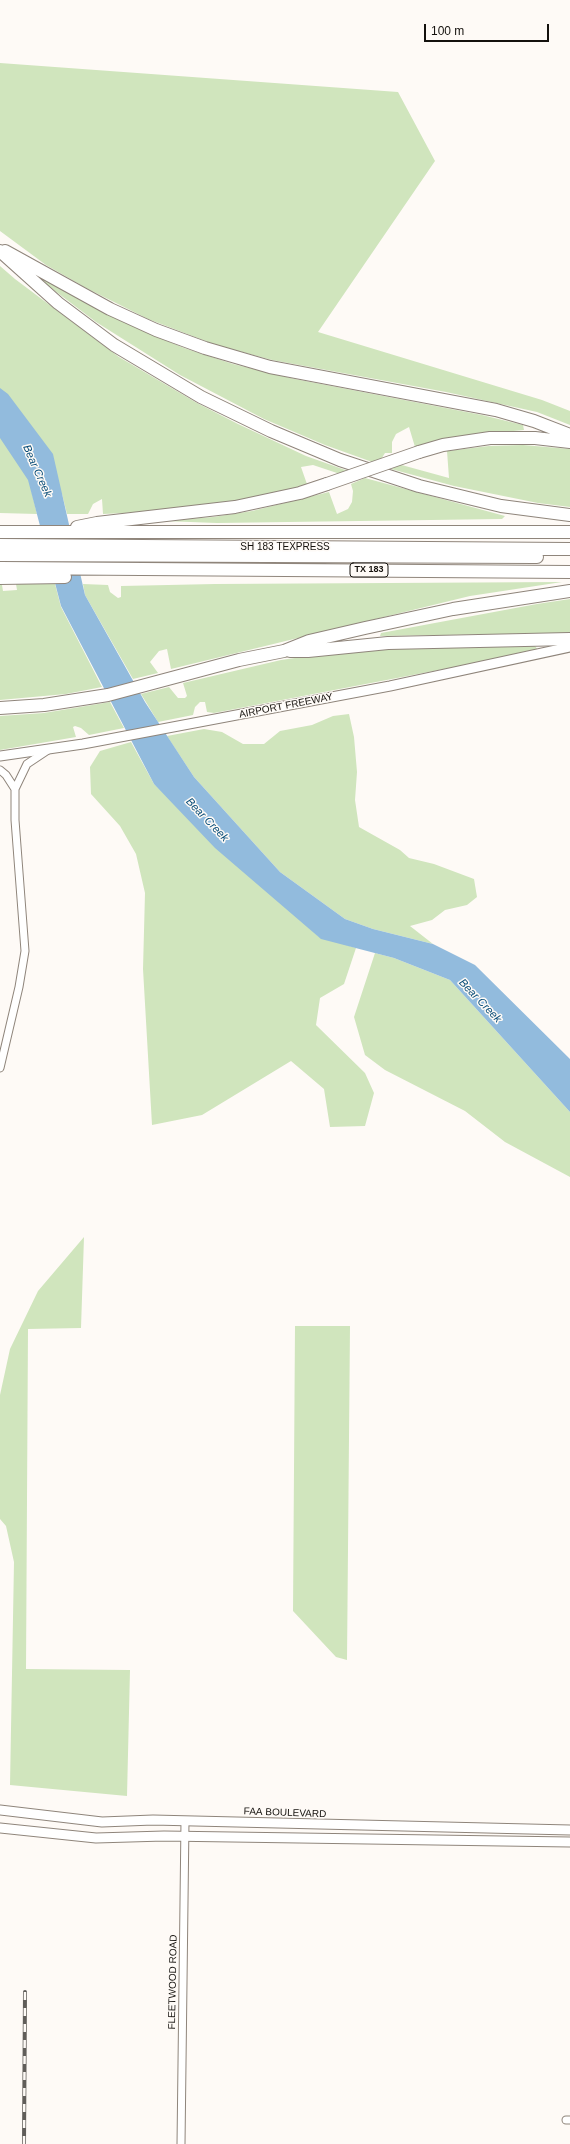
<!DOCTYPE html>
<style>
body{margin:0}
#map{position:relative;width:570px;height:2144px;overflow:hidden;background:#fefaf6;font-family:Arial,sans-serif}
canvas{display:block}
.scale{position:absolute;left:424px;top:24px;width:125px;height:18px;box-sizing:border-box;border:2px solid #14110d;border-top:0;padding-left:5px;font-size:12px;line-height:14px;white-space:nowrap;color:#14110d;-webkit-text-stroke:3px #fefaf6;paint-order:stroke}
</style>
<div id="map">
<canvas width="570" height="2144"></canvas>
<div class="scale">100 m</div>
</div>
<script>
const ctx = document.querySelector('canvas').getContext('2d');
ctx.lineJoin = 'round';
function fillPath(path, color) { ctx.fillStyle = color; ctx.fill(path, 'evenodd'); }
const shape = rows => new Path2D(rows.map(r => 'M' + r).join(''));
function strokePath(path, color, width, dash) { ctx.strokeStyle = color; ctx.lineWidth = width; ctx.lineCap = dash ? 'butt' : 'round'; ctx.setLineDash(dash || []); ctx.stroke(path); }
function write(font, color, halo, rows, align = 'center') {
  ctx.font = font + ' Arial,sans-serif'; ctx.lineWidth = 3; ctx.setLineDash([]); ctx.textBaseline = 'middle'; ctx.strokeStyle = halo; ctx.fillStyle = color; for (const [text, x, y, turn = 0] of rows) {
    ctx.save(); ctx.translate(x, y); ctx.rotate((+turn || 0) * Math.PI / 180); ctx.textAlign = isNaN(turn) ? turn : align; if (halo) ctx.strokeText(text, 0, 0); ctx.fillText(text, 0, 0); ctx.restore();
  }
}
fillPath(shape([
 [0,63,398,92,435,161,318,332,542,400,570,411,570,425,537,412,446,392,272,360,216,345,148,319,88,289,46,265,0,231],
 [0,266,15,279,119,357,197,403,238,424,306,456,351,472,343,475,313,465,301,467,308,487,265,497,185,508,125,513,103,514,102,499,93,504,88,514,67,514,62,494,31,489,37,514,0,513],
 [30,269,146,332,184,348,233,364,295,379,482,415,523,425,524,430,470,435,415,447,409,427,396,434,392,442,392,453,385,453,380,461,375,463,325,445,264,419,180,375,96,322,30,272],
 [523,445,570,449,570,507,538,503,454,486,391,469,398,464,449,478,447,451,489,446],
 [365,478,505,516,502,519,217,523,163,521,213,517,252,511,329,492,337,514,348,509,352,502,353,491,351,484],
 [562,582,470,596,171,669,167,649,159,651,150,662,158,673,133,679,85,595,83,584,108,585,110,592,118,598,121,597,121,586,215,584],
 [16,584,55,584,61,607,102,687,66,694,0,700,0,585,2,585,3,591,17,590],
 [570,599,570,633,380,636,381,633,537,604],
 [535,646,538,650,533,652,214,713,207,712,205,702,200,702,195,707,193,715,158,722,141,694,169,687,178,698,185,698,187,696,183,683,281,660,343,651,394,648],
 [110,702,124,728,89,735,81,728,75,726,73,727,76,737,0,750,0,716,44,713],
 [349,714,354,737,357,772,355,800,359,827,400,850,409,858,434,864,474,879,477,897,467,905,445,910,432,920,410,926,433,944,373,929,345,919,280,872,194,777,167,736,204,729,222,732,243,744,264,744,280,731,312,725,333,716],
 [131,742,154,784,318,936,356,948,344,984,320,998,316,1025,365,1073,374,1093,365,1126,330,1127,324,1089,291,1061,202,1115,152,1125,143,969,145,893,136,854,120,826,91,794,90,767,100,751],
 [375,953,394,958,450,980,570,1112,570,1177,505,1142,465,1111,385,1070,365,1055,354,1017],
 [84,1237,81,1328,28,1329,26,1669,130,1670,127,1796,10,1785,14,1562,6,1526,0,1519,0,1395,10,1349,38,1291],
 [295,1326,350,1326,347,1660,336,1657,293,1611]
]), '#d0e5bd');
fillPath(shape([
 [0,388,8,394,53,454,85,595,145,702,194,777,280,872,345,919,373,929,433,944,475,965,570,1059,570,1112,450,980,394,958,321,939,215,848,154,784,61,606,28,480,0,438]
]), '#92bbdd');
const street = shape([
 [0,770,6,775,15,789],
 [0,1068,19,987,25,951,15,820,15,789,27,764,48,750],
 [566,2120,570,2120],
 [181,2144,185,1821]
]);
const secondary = shape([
 [0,756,83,744,390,686,570,647],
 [0,1810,102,1822,153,1820,570,1830],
 [0,1828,96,1838,164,1836,570,1842]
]);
const highway = shape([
 [0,251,58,303,114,345,201,397,271,431,340,460,419,486,501,506,570,515],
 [5,251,110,309,156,330,205,348,270,367,496,410,534,421,570,435],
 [419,452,443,445,490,438,535,438,570,442],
 [77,527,97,523,235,507,300,493,327,484],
 [0,532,570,532],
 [0,545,570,549],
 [0,555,537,557],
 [0,568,570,572],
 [0,578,65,577],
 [290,651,308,651,388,643,570,639],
 [0,708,44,705,108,695,239,660,284,651,309,641,365,628,453,609,570,591]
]);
strokePath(street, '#8f857b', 9);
strokePath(secondary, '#8f857b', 11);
strokePath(highway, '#8f857b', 14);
strokePath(street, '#fff', 7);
strokePath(secondary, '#fff', 9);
strokePath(highway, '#fff', 12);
const rail = shape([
 [24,2144,25,1992]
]);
strokePath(rail, '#605d59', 4);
strokePath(rail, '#fefaf6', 2.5, [8]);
const highwayBridge = shape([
 [327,484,419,452]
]);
strokePath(highwayBridge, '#8f857b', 14, []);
strokePath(highwayBridge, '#fff', 12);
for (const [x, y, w] of [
 [369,570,38]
]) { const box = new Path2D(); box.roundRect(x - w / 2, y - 7, w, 14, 3); ctx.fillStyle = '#fefaf6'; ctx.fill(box); strokePath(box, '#14110d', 1); }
write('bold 9px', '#14110d', null, [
 ["TX 183",369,570]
]);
write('10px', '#14110d', '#fefaf6', [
 ["SH 183 TEXPRESS",285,547],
 ["AIRPORT FREEWAY",286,706,-11],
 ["FAA BOULEVARD",285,1813,2],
 ["FLEETWOOD ROAD",173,1982,-89]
]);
write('italic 11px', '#074c78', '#fefaf6', [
 ["Bear Creek",37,471,66],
 ["Bear Creek",207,820,46],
 ["Bear Creek",480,1001,46]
]);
</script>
